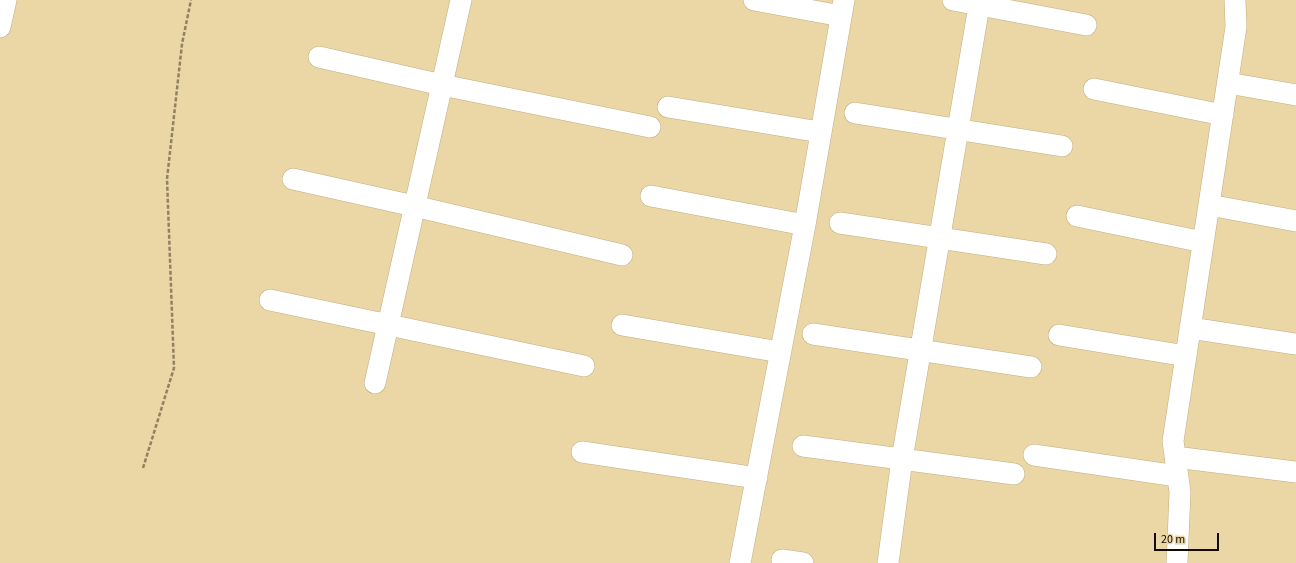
<!DOCTYPE html>
<style>
body{margin:0}
#map{position:relative;width:1296px;height:563px;overflow:hidden;background:#ebd6a6;font-family:"Source Sans 3",sans-serif}
canvas{display:block}
.scale{position:absolute;left:1154px;top:533px;width:65px;height:18px;box-sizing:border-box;border:2px solid #120b00;border-top:0;padding-left:5px;font-size:12px;line-height:14px;white-space:nowrap;color:#120b00;-webkit-text-stroke:3px #ebd6a6;paint-order:stroke}
</style>
<div id="map">
<canvas width="1296" height="563"></canvas>
<div class="scale">20 m</div>
</div>
<script>
const ctx = document.querySelector('canvas').getContext('2d');
ctx.lineJoin = 'round';
const shape = rows => new Path2D(rows.map(r => 'M' + r).join(''));
function strokePath(path, color, width, dash) { ctx.strokeStyle = color; ctx.lineWidth = width; ctx.lineCap = dash ? 'butt' : 'round'; ctx.setLineDash(dash || []); ctx.stroke(path); }
const street = shape([
 [754,0,841,16],
 [953,0,1086,25],
 [0,27,6,0],
 [319,57,442,85,650,127],
 [1228,83,1296,95],
 [1094,89,1223,115],
 [668,107,820,132],
 [855,113,1062,146],
 [293,179,414,206,622,255],
 [651,196,805,225],
 [1209,205,1296,221],
 [1077,216,1203,242],
 [840,223,1046,254],
 [270,300,584,366],
 [622,325,780,352],
 [1190,328,1296,344],
 [813,334,1031,367],
 [1059,335,1186,356],
 [375,383,461,0],
 [803,446,1014,474],
 [582,452,757,478],
 [1034,455,1177,476],
 [1175,457,1296,472],
 [782,560,803,563],
 [740,563,805,225,844,0],
 [888,563,902,459,980,0],
 [1177,563,1180,492,1173,441,1236,27,1235,0]
]);
strokePath(street, '#c1ad7f', 22);
strokePath(shape([
 [143,468,174,368,167,179,182,44,191,0]
]), '#908160', 2.5, [4, 2]);
strokePath(street, '#fff', 21);
</script>
